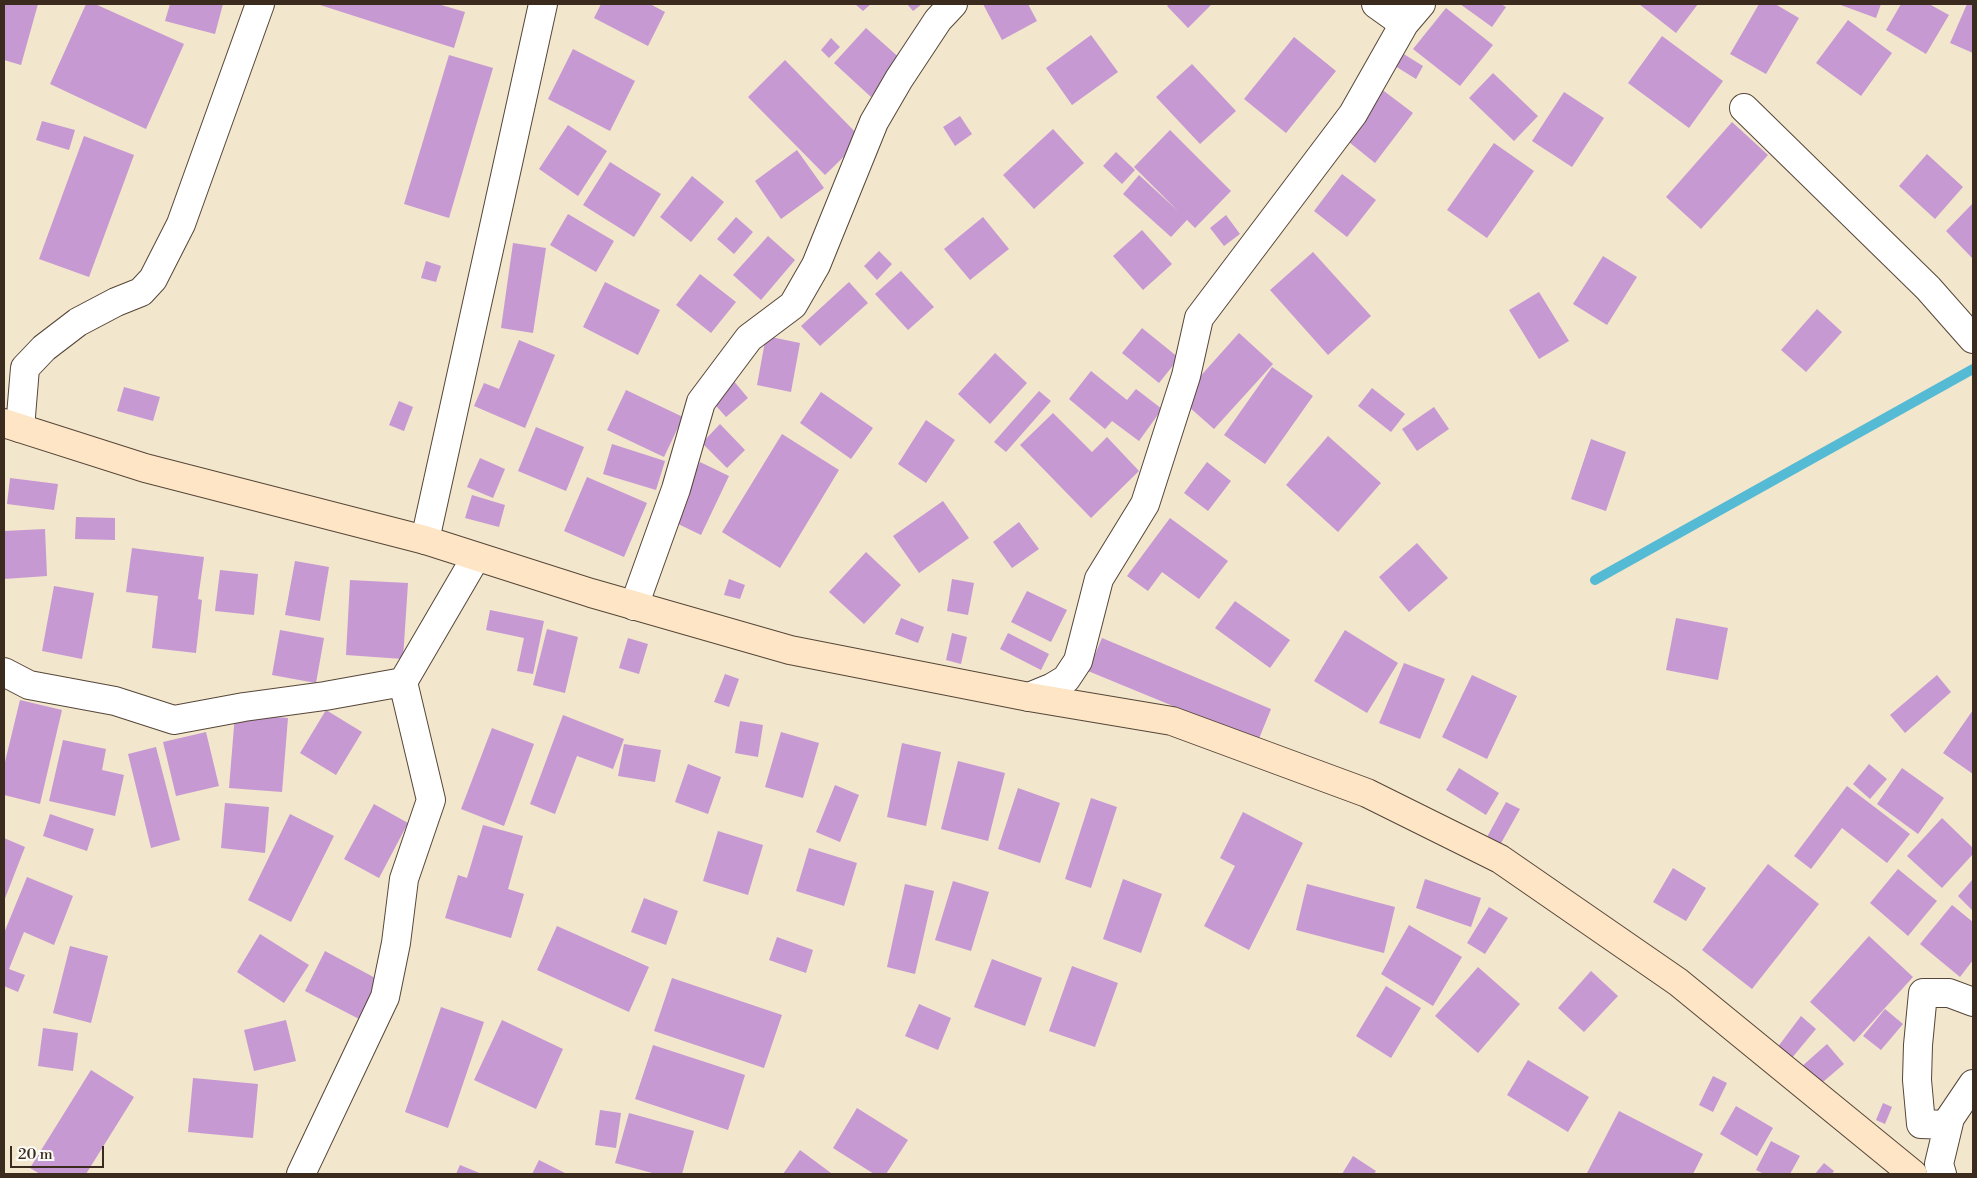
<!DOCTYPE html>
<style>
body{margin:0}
#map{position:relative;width:1977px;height:1178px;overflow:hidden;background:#f2e6cd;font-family:"Libre Bodoni",serif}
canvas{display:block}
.frame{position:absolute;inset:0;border:5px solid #3b2a1e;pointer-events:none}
.scale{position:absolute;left:10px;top:1146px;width:94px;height:22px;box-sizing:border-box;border:2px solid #3b2a1e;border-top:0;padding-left:6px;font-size:15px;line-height:18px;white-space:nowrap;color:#3b2a1e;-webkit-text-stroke:4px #fdfcf7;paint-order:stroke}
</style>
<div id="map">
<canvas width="1977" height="1178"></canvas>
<div class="frame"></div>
<div class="scale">20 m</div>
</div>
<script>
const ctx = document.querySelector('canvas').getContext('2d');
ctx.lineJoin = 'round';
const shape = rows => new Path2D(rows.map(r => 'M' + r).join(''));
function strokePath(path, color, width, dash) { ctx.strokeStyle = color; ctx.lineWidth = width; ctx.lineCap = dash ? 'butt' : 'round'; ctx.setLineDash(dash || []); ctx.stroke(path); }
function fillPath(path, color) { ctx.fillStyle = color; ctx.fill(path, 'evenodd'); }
strokePath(shape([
 [1595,580,1973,369]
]), '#55bad4', 10);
fillPath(shape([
 [4,4,38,4,21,65,4,60],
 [86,4,95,4,184,44,146,129,50,84],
 [170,4,223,4,215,34,165,21],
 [317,4,438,4,465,12,454,48],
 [601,4,650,4,665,12,648,46,594,18],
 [855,4,871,4,863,11],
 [907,4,922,4,913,11],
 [983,4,1028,4,1037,21,1002,40],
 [1169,4,1212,4,1188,28,1167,6],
 [1460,4,1501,4,1506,7,1492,27],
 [1639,4,1698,4,1676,33],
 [1759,4,1775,4,1799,18,1766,74,1730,54],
 [1838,4,1881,4,1876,18],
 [1901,4,1929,4,1949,15,1926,54,1886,30],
 [1967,4,1973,4,1973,53,1950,43],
 [1446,8,1493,45,1460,86,1413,49],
 [1848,20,1892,53,1861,96,1816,63],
 [866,28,903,61,871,97,834,63],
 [1091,35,1118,72,1072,105,1046,68],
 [1662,36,1723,81,1689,128,1628,83],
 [1294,37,1336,71,1286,133,1244,99],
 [831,38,840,47,829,58,821,50],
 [1394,48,1423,66,1416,79,1387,61],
 [573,49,635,81,610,131,548,99],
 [449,55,493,68,449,218,404,204],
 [785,60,862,139,825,175,748,97],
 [1192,64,1236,111,1200,144,1156,97],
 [1493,73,1538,116,1514,141,1469,98],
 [1376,85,1413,113,1375,163,1339,134],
 [1564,92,1604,118,1572,167,1532,141],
 [960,116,972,134,955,146,943,127],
 [42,121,75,130,69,150,36,140],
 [1732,122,1768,155,1701,229,1666,197],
 [568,125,607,151,578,196,539,169],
 [1053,129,1084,163,1034,209,1003,175],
 [1170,130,1231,191,1195,228,1187,220,1171,237,1123,194,1139,175,1178,211,1134,167],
 [84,136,134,155,89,277,39,259],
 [1494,143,1534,171,1487,238,1447,210],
 [797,150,824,188,781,219,755,181],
 [1116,152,1135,170,1122,184,1103,166],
 [1927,154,1963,187,1935,219,1899,186],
 [610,162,661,194,634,237,583,205],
 [1342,174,1376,200,1347,237,1314,211],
 [692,176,724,202,691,242,660,217],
 [1973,203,1973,259,1946,231],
 [568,214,614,241,596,272,550,245],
 [1226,215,1240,234,1224,246,1210,228],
 [736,217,753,232,734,254,717,239],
 [983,217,1009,249,970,280,944,249],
 [1142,230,1172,264,1143,290,1113,256],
 [768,236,795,260,761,300,733,275],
 [513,243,546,248,533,333,501,328],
 [879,251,892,264,877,280,864,266],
 [1313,252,1371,316,1328,355,1270,290],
 [1603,256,1637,277,1607,325,1573,304],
 [426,261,441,266,436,282,421,278],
 [901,271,934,307,908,330,875,294],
 [700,274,736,302,711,333,676,305],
 [605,282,660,310,638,355,583,327],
 [849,282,868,303,820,346,801,326],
 [1539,292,1569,341,1539,359,1509,310],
 [1817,309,1842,332,1806,372,1781,350],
 [1142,328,1179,358,1159,383,1122,353],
 [1239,333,1273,364,1214,429,1180,399],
 [766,336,800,343,791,392,757,385],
 [519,340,555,355,525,428,474,406,484,383,499,389],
 [995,353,1027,383,990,424,958,394],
 [1272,367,1313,396,1265,464,1224,435],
 [1091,371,1127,400,1136,389,1162,409,1139,441,1112,421,1105,429,1069,399],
 [732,379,748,398,726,417,710,399],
 [124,387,160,397,153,421,117,411],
 [1372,388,1405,414,1391,432,1358,406],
 [626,390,683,417,664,457,607,430],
 [1039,391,1051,401,1006,452,994,442],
 [821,392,873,428,851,459,800,423],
 [399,401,413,407,404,431,389,425],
 [1434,407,1449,429,1417,451,1402,429],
 [1053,413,1092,452,1107,437,1139,471,1091,518,1020,445],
 [926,420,955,440,926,483,898,464],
 [720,424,745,450,727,468,702,443],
 [536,427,584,447,566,491,518,471],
 [782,434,839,470,780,568,722,532],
 [1328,436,1381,483,1338,532,1286,485],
 [1591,439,1626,452,1606,511,1571,499],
 [612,444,665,461,656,490,603,474],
 [480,458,505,469,493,498,467,487],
 [700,462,729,476,701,535,672,521],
 [1207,462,1231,481,1208,511,1184,493],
 [587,477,647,503,624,557,564,531],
 [10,478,58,484,54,510,7,504],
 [472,495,505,505,499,527,465,518],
 [943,501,969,538,919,573,893,536],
 [76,517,115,518,115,540,75,539],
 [1170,518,1228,561,1199,599,1162,572,1148,591,1127,576],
 [1019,522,1039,549,1012,568,993,542],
 [45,529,47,576,4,579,4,531],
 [1417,543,1448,578,1409,612,1379,577],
 [132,548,204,557,198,599,202,600,196,653,152,648,158,596,126,592],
 [866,552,901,585,864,624,829,592],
 [295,561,329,567,320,621,285,615],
 [220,570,258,574,254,615,215,611],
 [729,579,745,585,740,599,724,595],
 [952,579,974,583,968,615,947,611],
 [350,580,408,583,403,659,346,655],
 [54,586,94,593,82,659,42,651],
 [1027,591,1067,610,1051,642,1011,622],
 [1235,601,1290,640,1270,668,1215,628],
 [490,610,544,621,533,674,517,671,524,638,486,630],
 [901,618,924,627,918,643,895,634],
 [1676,618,1728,628,1718,680,1666,670],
 [547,629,578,637,565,693,533,685],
 [280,630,324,638,316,683,272,675],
 [1345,630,1398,663,1367,713,1314,681],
 [952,633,967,637,961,664,946,660],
 [1008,633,1049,654,1041,670,1000,649],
 [628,638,648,644,639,674,619,668],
 [1102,638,1271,709,1258,741,1088,671],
 [1404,663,1445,679,1420,739,1379,723],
 [725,674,739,679,729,707,714,702],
 [1472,675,1517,696,1487,759,1442,737],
 [1937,675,1951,692,1905,733,1890,715],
 [20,700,62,710,40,804,4,795,4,766],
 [326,710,362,732,336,775,300,753],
 [1973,710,1973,774,1943,753],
 [235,714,288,718,282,792,229,788],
 [563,715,624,739,613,769,577,756,555,814,530,804],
 [740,721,763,725,758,757,735,753],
 [492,728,534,744,504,826,461,809],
 [206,732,219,786,176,796,163,742],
 [781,732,819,743,803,798,765,787],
 [63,740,106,749,102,770,124,775,115,816,49,801],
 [902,743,941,752,926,826,887,817],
 [624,744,661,750,655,782,618,776],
 [156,747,180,840,151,848,128,754],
 [958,761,1005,773,988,841,941,829],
 [688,764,721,777,708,814,675,802],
 [1869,764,1887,779,1870,799,1853,784],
 [1459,768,1499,793,1486,815,1446,790],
 [1902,768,1944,798,1918,834,1877,804],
 [835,785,859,795,840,842,816,832],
 [1847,786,1910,834,1887,863,1842,828,1811,869,1794,856],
 [1018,788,1060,803,1040,863,998,849],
 [1091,798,1117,807,1091,888,1065,879],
 [1506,802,1520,809,1500,845,1487,837],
 [225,803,269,807,265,853,221,848],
 [374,804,408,823,379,878,344,859],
 [1243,812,1303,843,1249,950,1204,926,1235,866,1220,858],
 [50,814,94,829,87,851,43,836],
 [290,814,334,836,291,922,248,900],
 [1942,818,1973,848,1973,854,1942,888,1907,856],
 [483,825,523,836,508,889,524,894,511,938,445,918,458,875,467,878],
 [718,831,763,845,748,895,703,881],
 [4,838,25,847,4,901],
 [809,848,857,863,844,906,796,891],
 [1768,864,1819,904,1752,989,1702,950],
 [1673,868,1706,888,1686,921,1653,902],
 [1898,869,1937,901,1908,936,1870,903],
 [27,877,73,896,54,945,24,932,9,969,25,975,18,992,4,986,4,933],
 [1123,879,1162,894,1141,953,1103,939],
 [1425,879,1481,898,1471,927,1416,908],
 [1973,879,1973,911,1958,896],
 [953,881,989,892,971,951,935,940],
 [905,884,934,891,915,974,887,967],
 [1307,884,1395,907,1384,953,1296,930],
 [644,898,678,911,666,945,631,932],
 [1952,905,1973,922,1973,960,1960,977,1920,944],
 [1489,907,1508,918,1485,954,1467,943],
 [1409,925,1462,957,1433,1006,1381,974],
 [557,926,649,967,629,1012,537,970],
 [260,934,309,965,284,1003,237,972],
 [1869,936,1913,977,1854,1042,1810,1002],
 [777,937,813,950,806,973,769,960],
 [70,946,108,956,91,1023,53,1013],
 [325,951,379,980,359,1019,305,991],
 [992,959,1042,978,1025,1026,974,1007],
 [1072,966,1118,983,1095,1047,1049,1031],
 [1478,967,1520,1004,1478,1053,1435,1016],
 [1591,971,1618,996,1584,1032,1558,1008],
 [672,978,782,1015,764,1068,654,1031],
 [1386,986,1421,1008,1391,1058,1356,1036],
 [919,1004,951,1018,938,1050,905,1036],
 [441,1007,484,1022,448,1128,405,1112],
 [1885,1009,1903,1024,1881,1050,1863,1036],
 [1801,1016,1816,1029,1791,1059,1777,1048],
 [286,1020,296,1061,254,1071,244,1030],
 [502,1020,563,1049,536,1109,474,1080],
 [43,1028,78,1033,73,1071,38,1066],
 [1827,1044,1844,1064,1817,1087,1800,1068],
 [653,1045,745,1075,728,1130,635,1099],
 [1528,1060,1589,1097,1568,1132,1507,1095],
 [91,1070,134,1097,86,1174,40,1174,30,1168],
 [1713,1076,1727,1083,1713,1112,1699,1105],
 [193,1078,258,1084,253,1138,188,1132],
 [1883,1103,1892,1107,1885,1124,1876,1120],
 [1736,1106,1773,1128,1757,1156,1720,1134],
 [857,1108,908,1140,886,1174,874,1174,833,1148],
 [600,1110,621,1113,616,1148,595,1145],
 [1619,1111,1703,1154,1693,1174,1587,1173],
 [629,1113,694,1131,682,1174,656,1174,615,1163],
 [1771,1141,1800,1156,1790,1174,1764,1174,1756,1170],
 [800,1150,831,1173,830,1174,783,1174],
 [1353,1156,1376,1171,1374,1174,1342,1174],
 [539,1160,567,1174,532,1174],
 [1824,1163,1834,1171,1832,1174,1815,1174],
 [460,1165,482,1174,456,1174]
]), '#c699d2');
const street = shape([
 [1376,4,1404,24],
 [1744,108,1928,288,1973,339],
 [20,428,25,368,44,348,78,322,116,302,141,292,153,279,181,224,260,4],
 [425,540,543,4],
 [634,606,676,489,701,402,749,338,793,305,816,265,874,122,899,79,938,20,953,4],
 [4,672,29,685,115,701,174,720,244,707,325,696,403,682],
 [1029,697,1051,688,1066,679,1078,661,1099,579,1145,504,1186,376,1199,318,1353,114,1404,24,1421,4],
 [1948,1125,1921,1124,1917,1080,1918,1045,1923,993,1949,993,1973,1002],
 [301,1174,385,997,396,943,404,879,431,800,403,682,476,557],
 [1942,1174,1939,1164,1950,1118,1973,1084]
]);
const secondary = shape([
 [4,423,145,468,425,540,591,593,790,650,1029,697,1172,721,1367,793,1500,859,1678,982,1913,1174]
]);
strokePath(street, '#564638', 30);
strokePath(secondary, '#564638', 30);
strokePath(street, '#fff', 28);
strokePath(secondary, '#fde5c5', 28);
</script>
